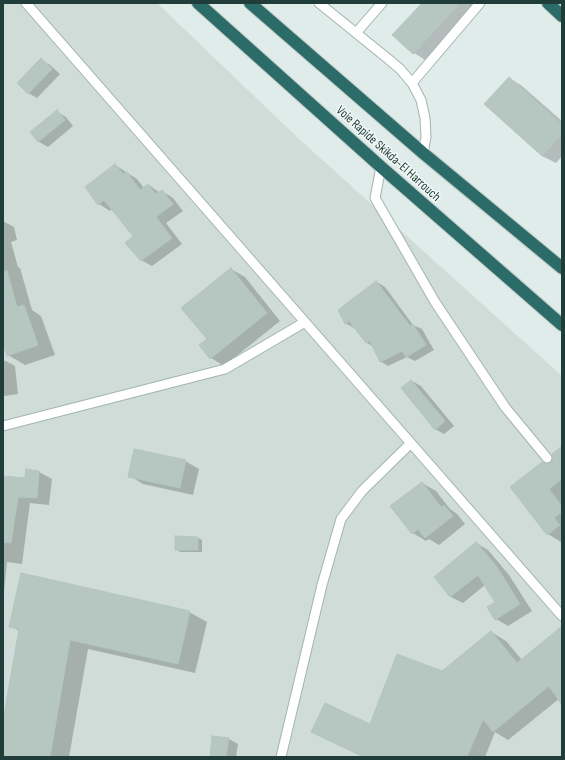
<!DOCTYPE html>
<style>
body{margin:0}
#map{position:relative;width:565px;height:760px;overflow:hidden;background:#e0ece9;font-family:"Sofia Sans Condensed",sans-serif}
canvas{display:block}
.frame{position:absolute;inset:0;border:4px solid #203d3a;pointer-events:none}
</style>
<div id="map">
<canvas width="565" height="760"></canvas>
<div class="frame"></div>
</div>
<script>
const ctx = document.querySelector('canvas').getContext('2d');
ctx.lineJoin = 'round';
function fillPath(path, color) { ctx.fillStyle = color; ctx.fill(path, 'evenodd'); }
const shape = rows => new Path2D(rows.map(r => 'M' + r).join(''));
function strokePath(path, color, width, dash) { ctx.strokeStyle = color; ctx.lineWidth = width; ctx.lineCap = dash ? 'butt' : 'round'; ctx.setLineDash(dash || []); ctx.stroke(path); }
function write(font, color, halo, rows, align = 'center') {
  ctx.font = font + ' "Sofia Sans Condensed",sans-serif'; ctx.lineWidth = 3; ctx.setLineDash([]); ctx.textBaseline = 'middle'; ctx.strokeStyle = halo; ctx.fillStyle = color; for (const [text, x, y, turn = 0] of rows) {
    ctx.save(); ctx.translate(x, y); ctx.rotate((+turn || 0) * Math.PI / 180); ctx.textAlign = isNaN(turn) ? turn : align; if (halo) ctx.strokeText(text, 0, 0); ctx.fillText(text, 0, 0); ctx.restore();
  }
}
fillPath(shape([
 [3,3,157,3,298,138,562,376,562,757,3,757]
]), '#cfdcd8');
fillPath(shape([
 [423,3,480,3,427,61,414,53,394,35],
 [42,60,50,65,60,74,37,98,28,93],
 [509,78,522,86,562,121,562,156,556,163,542,156],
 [57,112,66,117,73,126,48,147,39,142,31,133],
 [115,165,137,179,144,188,149,185,160,193,162,191,173,198,183,211,166,223,182,244,152,266,141,260,134,236,112,209,110,211,99,204,86,188],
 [3,221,14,227,17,240,11,242,18,267,20,268,32,310,41,316,55,355,25,365,8,355,3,340],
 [231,269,245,277,280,321,224,366,211,358,208,339],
 [377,282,385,287,413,325,422,329,434,350,415,361,407,357,388,366,380,361,374,347,367,343,355,327,354,328,345,323],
 [3,361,6,361,15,366,18,394,5,396,3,395],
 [412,381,421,386,454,426,444,434,435,429],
 [562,447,562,541,561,542,548,534,545,465,551,464],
 [185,461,199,469,193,495,143,484,130,476],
 [27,471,39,472,52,479,49,505,30,503,22,564,7,562,3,602,3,477,26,480],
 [422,483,436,491,450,509,457,514,465,524,439,545,429,539,426,541,413,533],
 [198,538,202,540,202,552,180,552,176,549],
 [476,543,488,550,509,575,532,611,508,626,496,619,496,603,485,585,463,603,451,597,435,577],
 [189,612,207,622,195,673,88,649,69,757,3,757,3,727,19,631,10,626],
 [562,629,562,699,560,698,508,740,495,732,485,757,363,757,312,731,370,725,442,672,491,632,506,641,522,660],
 [229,739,238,744,236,757,211,757]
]), '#0003');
const building = shape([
 [422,3,460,3,413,54,392,35,422,3],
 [41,58,52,69,28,94,17,83,41,58],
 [509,77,562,125,562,134,542,156,484,104,509,77],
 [57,110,65,120,38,142,30,132,57,110],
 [115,164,123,174,127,172,140,190,148,184,156,194,162,190,173,204,156,217,172,238,141,261,125,243,133,236,104,200,98,205,85,187,115,164],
 [231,268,267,313,210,359,199,345,207,339,181,308,231,268],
 [7,271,17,307,24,305,38,345,7,356,3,343,3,272,7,271],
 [376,281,410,326,413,324,426,345,406,357,402,351,380,362,370,341,366,343,349,321,345,324,338,310,376,281],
 [411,380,445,421,435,430,401,388,411,380],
 [562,446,562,479,549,489,562,506,562,512,554,518,560,525,547,535,510,487,542,462,545,464,550,463,553,460,552,454,562,446],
 [134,449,186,460,180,488,128,477,134,449],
 [26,469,39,471,37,498,18,497,11,543,3,542,3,476,25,478,26,469],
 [422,482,441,507,444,505,453,516,425,538,418,529,412,534,390,506,422,482],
 [175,536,198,537,198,550,175,550,175,536],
 [476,542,497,567,520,604,495,620,487,607,495,602,478,575,450,597,434,577,476,542],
 [21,573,190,611,178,664,70,640,50,757,3,757,3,721,19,629,9,627,21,573],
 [562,626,562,705,549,686,493,732,483,719,467,757,364,757,311,732,325,703,370,724,397,654,442,671,491,631,517,663,562,626],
 [212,736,229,738,226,757,210,757,212,736]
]);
fillPath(building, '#b6c7c2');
strokePath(building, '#b3c6c1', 1);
const lane = shape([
 [26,3,562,616],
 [319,3,387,58,400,69,412,83,421,100,425,118,426,137,423,153],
 [356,33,382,3],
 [412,83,480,3],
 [381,167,375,198,408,255,435,302,505,407,547,458],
 [3,426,225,369,305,322],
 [281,757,322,585,341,519,362,491,411,443]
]);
const highway = shape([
 [198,3,381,167,562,325],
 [250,3,423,153,562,268],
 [548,3,562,16]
]);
strokePath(lane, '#a3b4b1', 11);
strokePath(highway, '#c1c9c8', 14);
strokePath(lane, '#fff', 9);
strokePath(highway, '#2b6b68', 12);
write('13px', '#203d3a', '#f1f8f6', [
 ["Voie Rapide Skikda-El Harrouch",388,154,42]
]);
</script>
